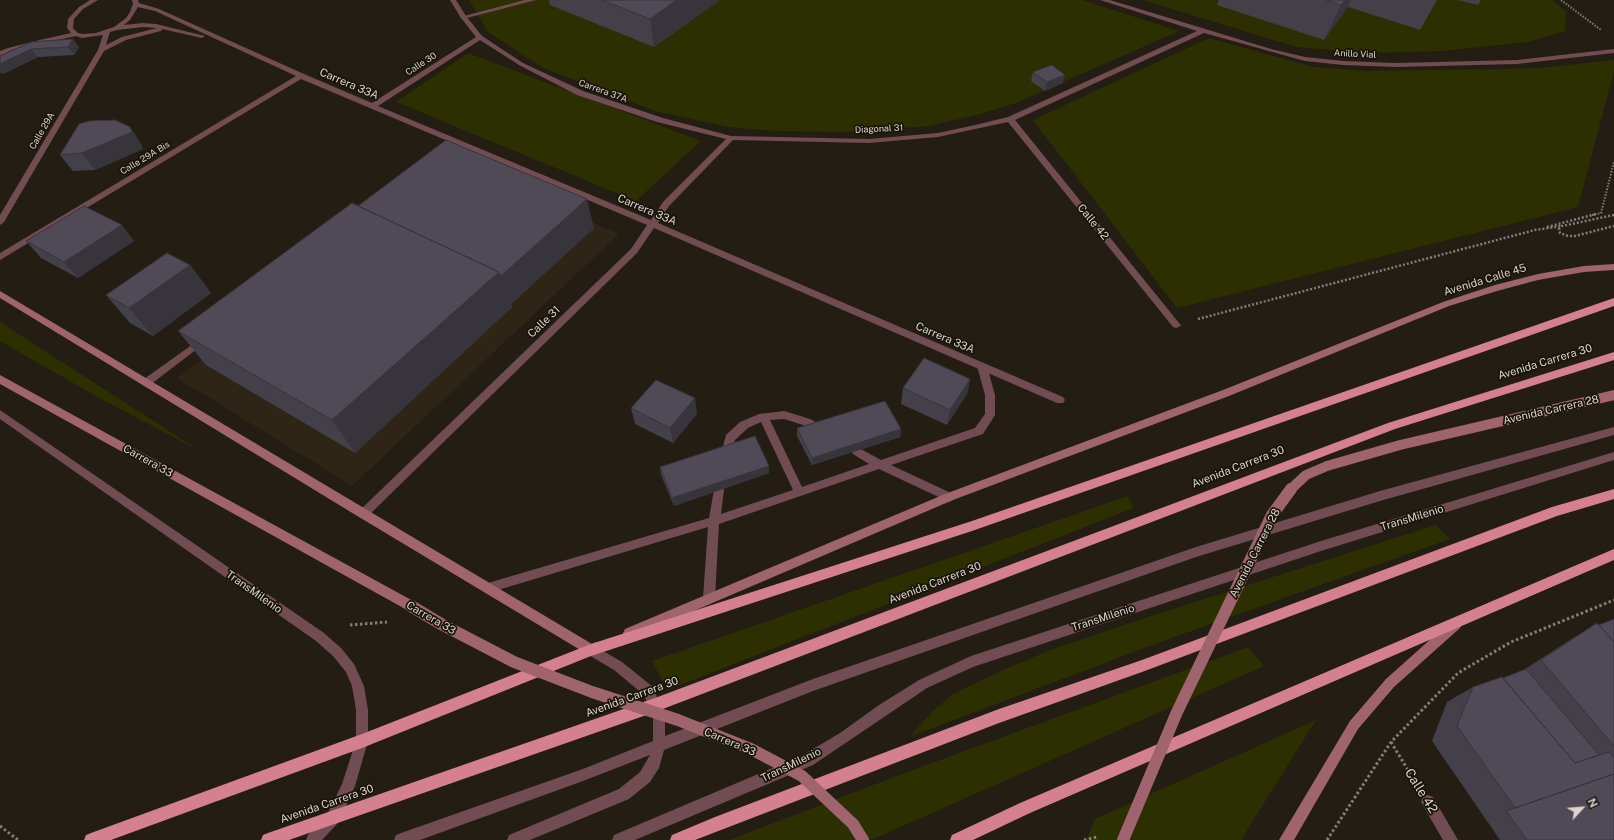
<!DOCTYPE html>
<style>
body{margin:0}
#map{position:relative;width:1614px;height:840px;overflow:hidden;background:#231d14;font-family:"Public Sans",sans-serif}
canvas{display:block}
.north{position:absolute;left:1562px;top:788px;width:40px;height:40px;-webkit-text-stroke:3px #1a140b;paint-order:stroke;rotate:64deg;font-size:11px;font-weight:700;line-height:16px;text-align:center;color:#d9d5ce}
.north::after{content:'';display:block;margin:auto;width:14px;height:18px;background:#d9d5ce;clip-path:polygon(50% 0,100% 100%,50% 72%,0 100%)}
</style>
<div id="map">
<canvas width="1614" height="840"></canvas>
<div class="north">N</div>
</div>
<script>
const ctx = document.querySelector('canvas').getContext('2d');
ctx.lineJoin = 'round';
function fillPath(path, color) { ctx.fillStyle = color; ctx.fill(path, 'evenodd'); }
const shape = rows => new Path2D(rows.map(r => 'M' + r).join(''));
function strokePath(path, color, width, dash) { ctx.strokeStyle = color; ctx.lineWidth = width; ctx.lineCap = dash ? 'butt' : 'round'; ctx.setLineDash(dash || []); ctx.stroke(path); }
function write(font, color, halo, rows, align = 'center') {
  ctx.font = font + ' "Public Sans",sans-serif'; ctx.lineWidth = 3.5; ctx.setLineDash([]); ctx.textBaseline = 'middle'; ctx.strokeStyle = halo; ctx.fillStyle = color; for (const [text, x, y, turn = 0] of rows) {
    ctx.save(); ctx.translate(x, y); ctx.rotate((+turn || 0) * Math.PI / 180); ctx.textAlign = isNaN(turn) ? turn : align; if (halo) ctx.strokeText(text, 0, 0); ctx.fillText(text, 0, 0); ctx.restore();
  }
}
fillPath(shape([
 [458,164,619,234,352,486,177,378]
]), '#2e2516');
fillPath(shape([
 [469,0,1082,0,1179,31,1016,103,977,115,928,126,847,132,776,131,728,127,655,111,543,68,488,32],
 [1142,0,1221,0,1324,40,1348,7,1420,30,1433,0,1457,0,1477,5,1480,0,1552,0,1566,11,1565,31,1527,42,1443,51,1370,53,1297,47],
 [1209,38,1313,67,1367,71,1504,69,1540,68,1614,60,1614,71,1578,207,1177,308,1033,120],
 [468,53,701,141,636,201,396,102],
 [0,322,200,451,103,400,0,341],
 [1128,496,1134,508,667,690,652,661],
 [1436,525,1450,539,1163,641,909,737,933,711,953,694,1001,671,1050,650,1154,615],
 [1248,647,1264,666,871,840,729,840,902,774],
 [1316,720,1241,840,1086,840,1095,819]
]), '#2c3000');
strokePath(shape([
 [1561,0,1601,30],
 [1592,215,1601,213,1614,162]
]), '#837e77', 2, [1.5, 1.5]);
strokePath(shape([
 [1614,215,1562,226,1559,229,1560,233,1568,236,1575,236,1614,226],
 [1547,227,1596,214],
 [1198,319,1535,230,1562,226]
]), '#837e77', 2.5, [2, 2]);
strokePath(shape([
 [350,625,387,622],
 [1391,742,1414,780],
 [0,826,18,840],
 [1084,840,1097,837],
 [1327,840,1391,742,1458,673,1511,642,1614,600]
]), '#837e77', 3, [2.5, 2.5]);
fillPath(shape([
 [525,0,536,0,463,19,460,17,525,0],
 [982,362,987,366,995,395,995,415,983,434,891,465,953,494,954,497,953,500,949,502,945,500,879,469,719,524,715,598,713,602,709,603,705,602,703,598,708,527,488,593,484,592,482,588,484,584,488,583,709,518,714,490,715,487,719,486,723,487,724,490,721,514,793,490,761,422,748,428,735,440,730,457,726,458,722,457,721,454,726,435,740,422,759,414,784,411,810,419,824,426,825,429,824,432,820,433,803,425,784,419,770,420,802,487,869,464,853,454,852,451,853,448,857,447,881,460,975,428,985,414,985,395,977,366,982,362],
 [0,410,324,633,341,648,354,664,364,686,368,710,368,741,355,786,338,823,322,840,306,840,308,835,328,813,342,784,356,741,356,710,352,686,346,672,333,656,316,641,0,419,0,410],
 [1614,427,1614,435,1380,501,1196,557,813,691,664,750,659,768,650,782,629,799,530,840,507,840,509,835,619,789,640,772,650,755,583,781,420,840,394,840,396,835,401,833,583,769,653,741,653,718,644,695,614,670,587,654,585,650,587,646,591,644,622,662,653,687,665,718,665,736,813,679,1196,547,1380,491,1614,427],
 [1614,452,1614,460,1321,551,973,667,927,688,813,765,635,840,612,840,614,835,803,755,840,733,879,705,919,680,971,656,1321,541,1614,452]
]), '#714c52');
fillPath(shape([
 [90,0,98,0,83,9,74,19,73,28,78,33,83,34,96,33,114,27,126,18,130,12,133,4,132,0,138,0,139,3,159,9,304,74,372,103,476,37,461,18,450,0,456,0,466,16,482,36,523,63,583,91,663,118,731,136,869,139,938,133,975,125,1008,117,1197,31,1100,0,1110,0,1271,49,1305,57,1343,61,1396,63,1517,60,1614,49,1614,53,1517,64,1396,67,1343,65,1305,61,1204,33,1015,120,1179,323,1181,325,1179,327,1176,328,1173,327,1008,122,938,137,869,143,733,140,669,206,658,223,1063,397,1065,400,1063,403,1057,403,654,228,637,253,367,517,363,519,359,517,358,514,359,511,631,249,647,225,301,79,0,260,0,253,296,76,155,11,138,7,130,20,124,25,143,23,156,24,205,36,202,38,162,29,161,31,126,40,104,51,4,222,0,225,0,215,98,50,103,35,82,38,76,36,12,50,0,56,0,51,8,48,31,42,71,33,67,28,68,19,79,7,90,0],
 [143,27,157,28,122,37,106,45,110,32,117,30,143,27],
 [480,40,519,65,577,95,657,122,726,139,663,202,651,220,378,106,480,40],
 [203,337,208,340,206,342,150,385,144,385,142,382,144,379,203,337],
 [1428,795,1433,797,1458,840,1443,840,1421,802,1423,797,1428,795]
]), '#714c52');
fillPath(shape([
 [1614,264,1614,270,1584,272,1538,280,1497,291,1449,306,1229,396,953,500,633,637,629,639,625,637,623,633,625,629,945,494,1223,390,1443,302,1495,285,1538,274,1584,266,1614,264],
 [0,291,592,644,596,642,600,644,602,648,600,652,591,656,587,654,349,511,0,298,0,291],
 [0,375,415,602,417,606,415,610,411,611,407,610,0,384,0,375],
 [1456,619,1460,620,1462,624,1460,628,1394,687,1358,729,1294,840,1279,840,1350,721,1386,679,1452,620,1456,619]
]), '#a0646f');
fillPath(shape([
 [1614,298,1614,306,972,531,591,656,362,748,111,840,84,840,86,835,91,833,362,734,591,644,972,521,1614,298],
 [1614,352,1614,360,1395,429,655,712,289,840,261,840,263,835,268,833,655,698,1388,423,1614,352],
 [1614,489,1614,499,1557,516,1142,672,999,723,695,840,670,840,672,835,715,817,999,709,1142,660,1552,507,1614,489],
 [1614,549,1614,560,1030,813,973,840,950,840,952,835,1020,803,1614,549]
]), '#d4808f');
strokePath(shape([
 [1290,490,1306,475,1327,466,1400,445,1614,395]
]), '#a0646f', 10);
strokePath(shape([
 [411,606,441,624,514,662,592,692,678,720,751,749,802,776,853,824,863,840],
 [1123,840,1177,712,1272,515,1291,489]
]), '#a0646f', 12);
fillPath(shape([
 [549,0,720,0,654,47,550,5],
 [1219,0,1437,0,1420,30,1348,7,1324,40,1217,5],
 [1457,0,1481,0,1478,5],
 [31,42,79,47,74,55,38,57,3,74,0,72,0,56],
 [1033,72,1063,83,1045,91,1031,81],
 [130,127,141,144,143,149,95,170,73,171,60,155],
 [594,228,511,304,512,307,355,453,206,365,178,331],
 [26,241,134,241,78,278,41,258],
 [190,265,211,293,153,336,130,323,106,295],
 [970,379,967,394,947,425,901,404,903,388],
 [631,408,697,414,673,443,635,424],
 [797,428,901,429,900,437,812,465,797,436],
 [769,466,769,473,674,506,661,475,660,467],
 [1614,619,1614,840,1500,840,1432,741,1447,702,1473,687,1503,678,1522,671,1562,645,1597,623,1599,625]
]), '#44404a');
fillPath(shape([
 [677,0,720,0,654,47,650,19],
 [1345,0,1351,0,1348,7,1324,40,1341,5],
 [73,39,79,47,74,55,68,47],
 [31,49,38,57,3,74,0,70,0,64],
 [1065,75,1063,83,1045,91,1047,82],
 [130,127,141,144,143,149,95,170,82,153],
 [587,199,594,228,511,304,512,307,355,453,332,420,499,272],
 [122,225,134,241,78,278,64,262],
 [190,265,211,293,153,336,129,308],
 [970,379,967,394,947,425,950,410],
 [695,398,697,414,673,443,670,428],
 [901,429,900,437,812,465,812,458],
 [769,466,769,473,674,506,672,498]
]), '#37343c');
const building = shape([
 [602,0,677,0,650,19,602,0],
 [1326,0,1345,0,1341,5,1326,0],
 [73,39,68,47,31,49,0,64,0,56,31,42,73,39],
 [1052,65,1065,75,1047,82,1033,72,1052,65],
 [115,120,130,127,132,132,82,153,60,155,79,124,89,121,115,120],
 [446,140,587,199,501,276,499,272,358,206,446,140],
 [352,203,499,272,332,420,178,331,352,203],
 [84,206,122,225,64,262,26,241,84,206],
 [167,253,190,265,129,308,106,295,167,253],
 [924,358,970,379,950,410,903,388,924,358],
 [656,380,695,398,670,428,631,408,656,380],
 [885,401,901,429,812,458,797,428,885,401],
 [755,436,769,466,672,498,660,467,755,436],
 [1614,619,1614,642,1599,625,1614,619],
 [1597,623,1614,642,1614,746,1541,660,1597,623],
 [1526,669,1599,755,1575,763,1503,678,1526,669],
 [1502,677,1575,763,1609,752,1614,758,1614,774,1515,808,1457,726,1473,687,1502,677],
 [1614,774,1614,840,1527,840,1506,811,1614,774]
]);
fillPath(building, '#4f4a56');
strokePath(building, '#37343c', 1);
write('9px', '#d9d5ce', '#1a140b', [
 ["Anillo Vial",1355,54,3],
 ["Calle 30",421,64,-33],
 ["Carrera 37A",603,91,20],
 ["Diagonal 31",879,129,-3],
 ["Calle 29A",42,131,-60],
 ["Calle 29A Bis",145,158,-31]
]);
write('11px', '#d9d5ce', '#1a140b', [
 ["Carrera 33A",349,84,23],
 ["Carrera 33A",647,210,23],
 ["Calle 42",1093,222,51],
 ["Avenida Calle 45",1485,280,-17],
 ["Calle 31",544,322,-44],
 ["Carrera 33A",945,338,23],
 ["Avenida Carrera 30",1545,362,-17],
 ["Avenida Carrera 28",1551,410,-13],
 ["Carrera 33",148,461,29],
 ["Avenida Carrera 30",1238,467,-21],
 ["TransMilenio",1412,518,-17],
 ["Avenida Carrera 28",1255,553,-63],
 ["Avenida Carrera 30",935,583,-21],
 ["TransMilenio",254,592,35],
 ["Carrera 33",431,618,30],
 ["TransMilenio",1103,618,-18],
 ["Avenida Carrera 30",632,697,-20],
 ["Carrera 33",730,742,23],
 ["TransMilenio",791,765,-26],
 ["Avenida Carrera 30",327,804,-19]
]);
write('13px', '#d9d5ce', '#1a140b', [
 ["Calle 42",1421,791,58]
]);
</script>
